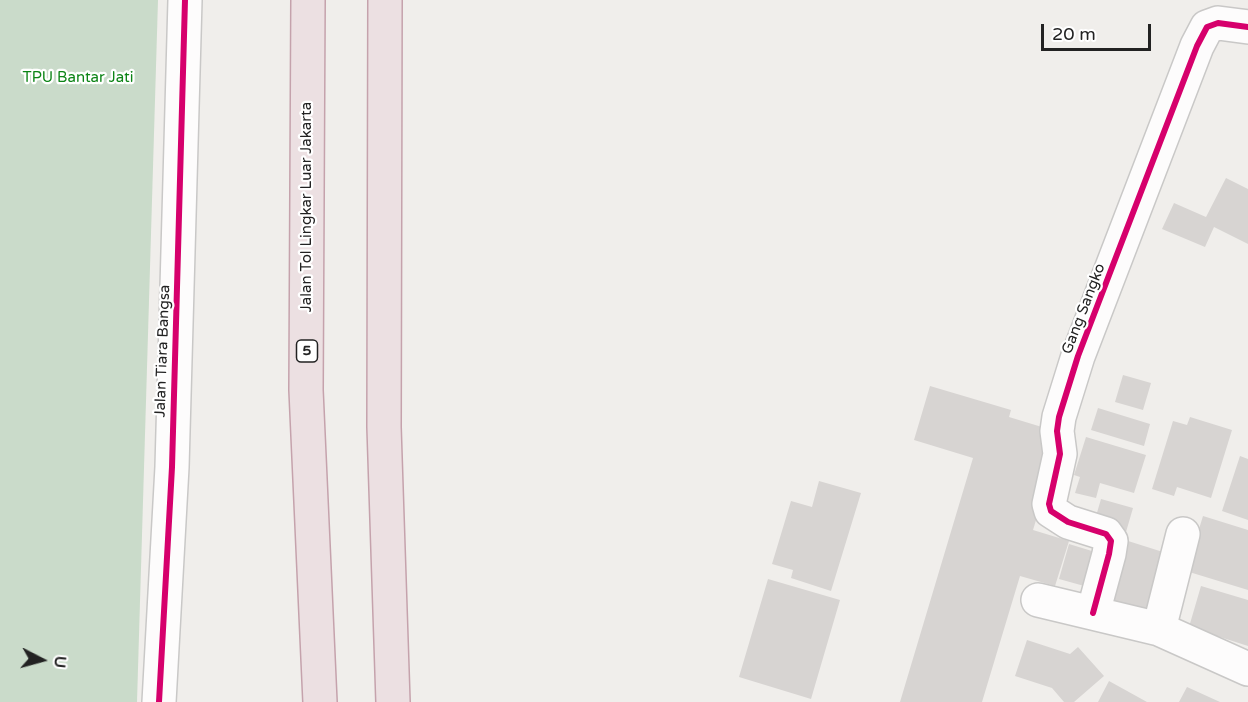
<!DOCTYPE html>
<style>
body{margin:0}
#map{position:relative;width:1248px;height:702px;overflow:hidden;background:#f0eeeb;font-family:"Varela Round",sans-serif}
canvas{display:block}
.north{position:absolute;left:12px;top:630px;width:60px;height:60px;-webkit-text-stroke:4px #fff;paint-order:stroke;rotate:96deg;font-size:16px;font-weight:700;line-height:24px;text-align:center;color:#222}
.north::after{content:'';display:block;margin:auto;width:21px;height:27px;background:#222;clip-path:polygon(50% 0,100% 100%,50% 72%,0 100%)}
.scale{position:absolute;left:1041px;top:24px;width:110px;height:27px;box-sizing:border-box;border:3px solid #222;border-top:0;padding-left:8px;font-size:18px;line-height:21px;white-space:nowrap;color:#222;-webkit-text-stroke:4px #fff;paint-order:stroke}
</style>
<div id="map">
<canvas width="1248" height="702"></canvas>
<div class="north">U</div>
<div class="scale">20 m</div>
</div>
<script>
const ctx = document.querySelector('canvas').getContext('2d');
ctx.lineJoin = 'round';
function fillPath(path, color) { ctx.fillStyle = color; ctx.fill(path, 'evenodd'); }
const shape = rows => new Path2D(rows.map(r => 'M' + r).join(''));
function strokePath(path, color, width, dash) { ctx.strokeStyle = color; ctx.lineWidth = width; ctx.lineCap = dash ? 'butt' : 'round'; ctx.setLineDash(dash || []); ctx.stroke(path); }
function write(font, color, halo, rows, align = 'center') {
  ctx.font = font + ' "Varela Round",sans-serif'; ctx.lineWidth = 4.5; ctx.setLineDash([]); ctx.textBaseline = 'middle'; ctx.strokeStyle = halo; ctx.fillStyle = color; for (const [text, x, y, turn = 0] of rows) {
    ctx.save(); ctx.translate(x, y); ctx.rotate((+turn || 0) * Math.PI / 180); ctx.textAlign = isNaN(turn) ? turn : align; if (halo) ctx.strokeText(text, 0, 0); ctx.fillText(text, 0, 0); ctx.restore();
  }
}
fillPath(shape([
 [0,0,158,0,137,702,0,702]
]), '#cadbca');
fillPath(shape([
 [1226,178,1248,189,1248,244,1214,227,1205,247,1162,229,1174,203,1206,217],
 [1123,375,1151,383,1143,410,1115,402],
 [930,386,1011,410,1009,417,1055,431,1057,451,1033,530,1069,541,1055,586,1020,576,982,702,900,702,973,458,914,440],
 [1098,408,1150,424,1144,446,1091,430],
 [1190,417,1232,430,1211,498,1177,487,1174,496,1152,489,1173,421,1187,425],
 [1086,437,1146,455,1134,493,1100,483,1096,498,1075,493,1080,477,1074,475],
 [1240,456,1248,459,1248,520,1222,511],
 [819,481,861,493,831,591,791,578,793,570,772,564,791,501,812,507],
 [1101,499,1133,508,1126,532,1094,523],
 [1203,516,1248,530,1248,590,1186,571],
 [1125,540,1166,553,1148,612,1106,599],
 [1069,544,1105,555,1095,589,1059,579],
 [768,579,840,600,811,699,739,677],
 [1201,586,1248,600,1248,646,1189,627],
 [1027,640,1070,654,1078,647,1104,676,1074,702,1064,702,1052,688,1015,676],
 [1109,681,1147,702,1098,702],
 [1187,687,1220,702,1179,702]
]), '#d7d4d2');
const minor = shape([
 [1038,600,1159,629,1248,669],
 [1093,613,1109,554,1111,541,1106,534,1068,522,1051,511,1049,504,1060,454,1057,431,1059,417,1078,356,1197,46,1207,27,1218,23,1248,27],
 [1159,629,1183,534],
 [159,702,172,467,185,0]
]);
const motorway = shape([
 [308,0,306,390,320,702],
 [385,0,384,427,393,702]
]);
strokePath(minor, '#c9c8c7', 36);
strokePath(motorway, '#c5a2ac', 36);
strokePath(minor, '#fdfcfc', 33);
strokePath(motorway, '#ece0e2', 33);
strokePath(shape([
 [1093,613,1109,554,1111,541,1106,534,1068,522,1051,511,1049,504,1060,454,1057,431,1059,417,1078,356,1197,46,1207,27,1218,23,1248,27],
 [159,702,172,467,185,0]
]), '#d6006c', 6);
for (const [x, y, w] of [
 [307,351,21]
]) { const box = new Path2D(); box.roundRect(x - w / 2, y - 11, w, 22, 4.5); ctx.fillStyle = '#fff'; ctx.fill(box); strokePath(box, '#222', 1.5); }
write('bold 14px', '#222', null, [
 ["5",307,351]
]);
write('15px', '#0c8416', '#fff', [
 ["TPU Bantar Jati",78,78]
]);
write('15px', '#222', '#fff', [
 ["Jalan Tol Lingkar Luar Jakarta",307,207,-90],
 ["Gang Sangko",1084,309,-69],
 ["Jalan Tiara Bangsa",163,351,-88]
]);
</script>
